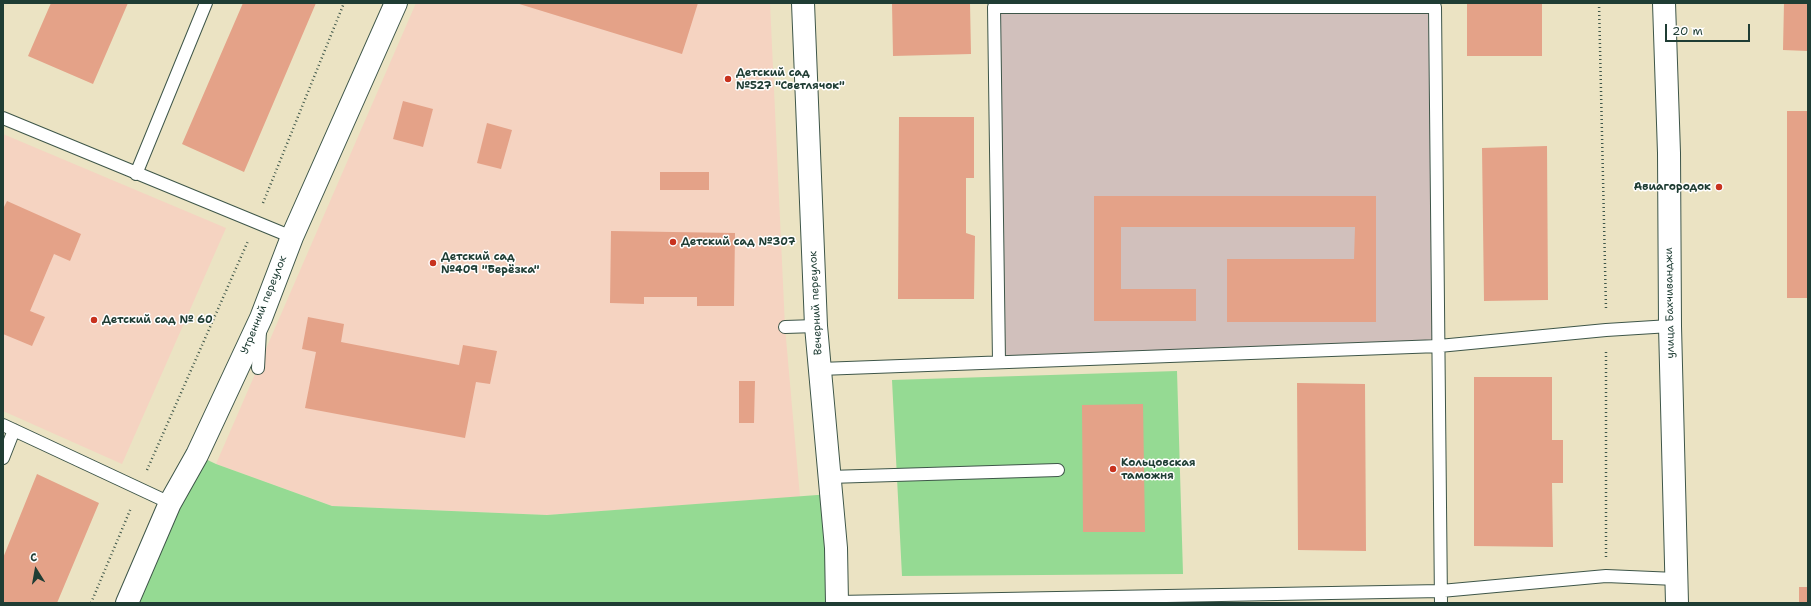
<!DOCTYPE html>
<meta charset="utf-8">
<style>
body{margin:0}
#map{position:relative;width:1811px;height:606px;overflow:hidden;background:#ebe3c3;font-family:"Shantell Sans",sans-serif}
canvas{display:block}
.frame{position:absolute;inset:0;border:4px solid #1f3d34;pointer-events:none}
.north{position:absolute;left:16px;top:550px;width:40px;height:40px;-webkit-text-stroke:3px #fff;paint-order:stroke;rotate:349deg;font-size:11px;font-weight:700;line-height:16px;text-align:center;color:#1f3d34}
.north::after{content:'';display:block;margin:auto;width:14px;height:18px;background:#1f3d34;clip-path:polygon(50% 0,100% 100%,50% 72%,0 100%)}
.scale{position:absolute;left:1665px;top:24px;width:85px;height:18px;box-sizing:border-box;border:2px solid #1f3d34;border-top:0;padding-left:5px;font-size:12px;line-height:14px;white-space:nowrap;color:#1f3d34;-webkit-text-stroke:3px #fff;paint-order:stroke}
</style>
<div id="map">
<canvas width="1811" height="606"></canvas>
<div class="frame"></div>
<div class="north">С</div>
<div class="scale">20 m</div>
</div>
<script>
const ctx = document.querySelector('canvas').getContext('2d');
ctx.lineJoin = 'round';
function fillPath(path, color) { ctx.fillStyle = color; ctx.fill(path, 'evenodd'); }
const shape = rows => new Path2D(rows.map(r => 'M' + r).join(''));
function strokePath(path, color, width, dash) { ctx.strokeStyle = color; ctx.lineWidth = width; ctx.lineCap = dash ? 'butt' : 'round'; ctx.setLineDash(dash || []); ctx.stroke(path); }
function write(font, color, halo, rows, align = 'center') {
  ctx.font = font + ' "Shantell Sans",sans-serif'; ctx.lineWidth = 3; ctx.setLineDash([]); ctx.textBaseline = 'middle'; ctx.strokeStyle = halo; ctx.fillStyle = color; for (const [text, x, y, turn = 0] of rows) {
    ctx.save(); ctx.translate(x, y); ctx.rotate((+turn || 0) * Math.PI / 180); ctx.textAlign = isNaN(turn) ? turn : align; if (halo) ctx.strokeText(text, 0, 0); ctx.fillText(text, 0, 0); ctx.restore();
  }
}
fillPath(shape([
 [416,3,770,3,785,327,800,497,547,515,332,506,216,464],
 [3,134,226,228,122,464,3,411]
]), '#f5d3c1');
fillPath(shape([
 [1000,13,1429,14,1433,341,1004,357]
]), '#d1c0bc');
fillPath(shape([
 [1177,371,1183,574,902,576,892,380],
 [197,455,216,464,332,506,547,515,831,494,833,603,129,603]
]), '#95da93');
fillPath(shape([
 [51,3,128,3,93,84,28,56],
 [243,3,316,3,244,172,182,144],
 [516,3,698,3,682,54],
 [892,3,970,3,971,54,893,56],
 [1467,3,1542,3,1542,56,1467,56],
 [1784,3,1808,3,1808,51,1783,50],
 [403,101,433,109,423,147,393,139],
 [1787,111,1808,111,1808,298,1787,298],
 [899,117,974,117,974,178,966,178,966,233,975,236,974,299,898,299],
 [487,123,512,130,501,169,477,163],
 [1547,146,1548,300,1484,301,1482,148],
 [660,172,709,172,709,190,660,190],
 [1094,196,1376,196,1376,322,1227,322,1227,259,1354,259,1355,227,1121,227,1121,289,1196,289,1196,321,1094,321],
 [7,201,81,234,70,261,54,254,30,311,45,317,32,346,3,334,3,209],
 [611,231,735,233,734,306,697,306,697,297,644,297,644,304,610,303],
 [308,317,344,324,341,342,459,365,463,345,497,351,490,384,476,382,465,438,305,408,316,352,302,349],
 [1474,377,1552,377,1552,440,1563,440,1563,483,1552,483,1553,547,1474,546],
 [739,381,755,381,754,423,739,423],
 [1297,383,1365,384,1366,551,1298,550],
 [1143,404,1145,532,1083,532,1082,405],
 [37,474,99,503,57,603,3,603,3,558],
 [1799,587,1808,587,1808,603,1799,603]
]), '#e4a288');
const service = shape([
 [3,118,292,237],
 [136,174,206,3],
 [785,327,816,326],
 [999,362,994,7,1435,7,1441,603],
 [258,368,260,331],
 [820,369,1439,346,1606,330,1670,326],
 [3,425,170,503],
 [3,458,14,430],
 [829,477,1058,470],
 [837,602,1441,591,1606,576,1676,579]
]);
const minor = shape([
 [803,3,816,326,836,548,837,603],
 [127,603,170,503,197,455,261,318,292,237,396,3]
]);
const secondary = shape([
 [1664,3,1669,153,1670,326,1677,603]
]);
strokePath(service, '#3e5649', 14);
strokePath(minor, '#3e5649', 24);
strokePath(secondary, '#3e5649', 24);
strokePath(shape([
 [1599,3,1606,309],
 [263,203,344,3],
 [147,470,248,241],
 [1606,557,1606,350],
 [91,603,131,508]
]), '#3e5649', 2.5, [1, 3]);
strokePath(service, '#fff', 12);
strokePath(minor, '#fff', 22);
strokePath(secondary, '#fff', 22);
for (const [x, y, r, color] of [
 [728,79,4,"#c8321e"],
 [1719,187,4,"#c8321e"],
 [673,242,4,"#c8321e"],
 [433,263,4,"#c8321e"],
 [94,320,4,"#c8321e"],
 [1113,469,4,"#c8321e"]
]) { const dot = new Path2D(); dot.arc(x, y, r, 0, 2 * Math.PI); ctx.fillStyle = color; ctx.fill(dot); strokePath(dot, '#fff', 1.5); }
write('bold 11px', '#1f3d34', '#fff', [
 ["Детский сад",736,73],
 ["№527 \"Светлячок\"",736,86],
 ["Авиагородок",1711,187,"right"],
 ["Детский сад №307",681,242],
 ["Детский сад",441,257],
 ["№409 \"Берёзка\"",441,270],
 ["Детский сад № 60",102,320],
 ["Кольцовская",1121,463],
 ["таможня",1121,476]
], 'left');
write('11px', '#1f3d34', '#fff', [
 ["Вечерний переулок",816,303,-93],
 ["улица Бахчиванджи",1670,303,-91],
 ["Утренний переулок",264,305,-68]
]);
</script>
